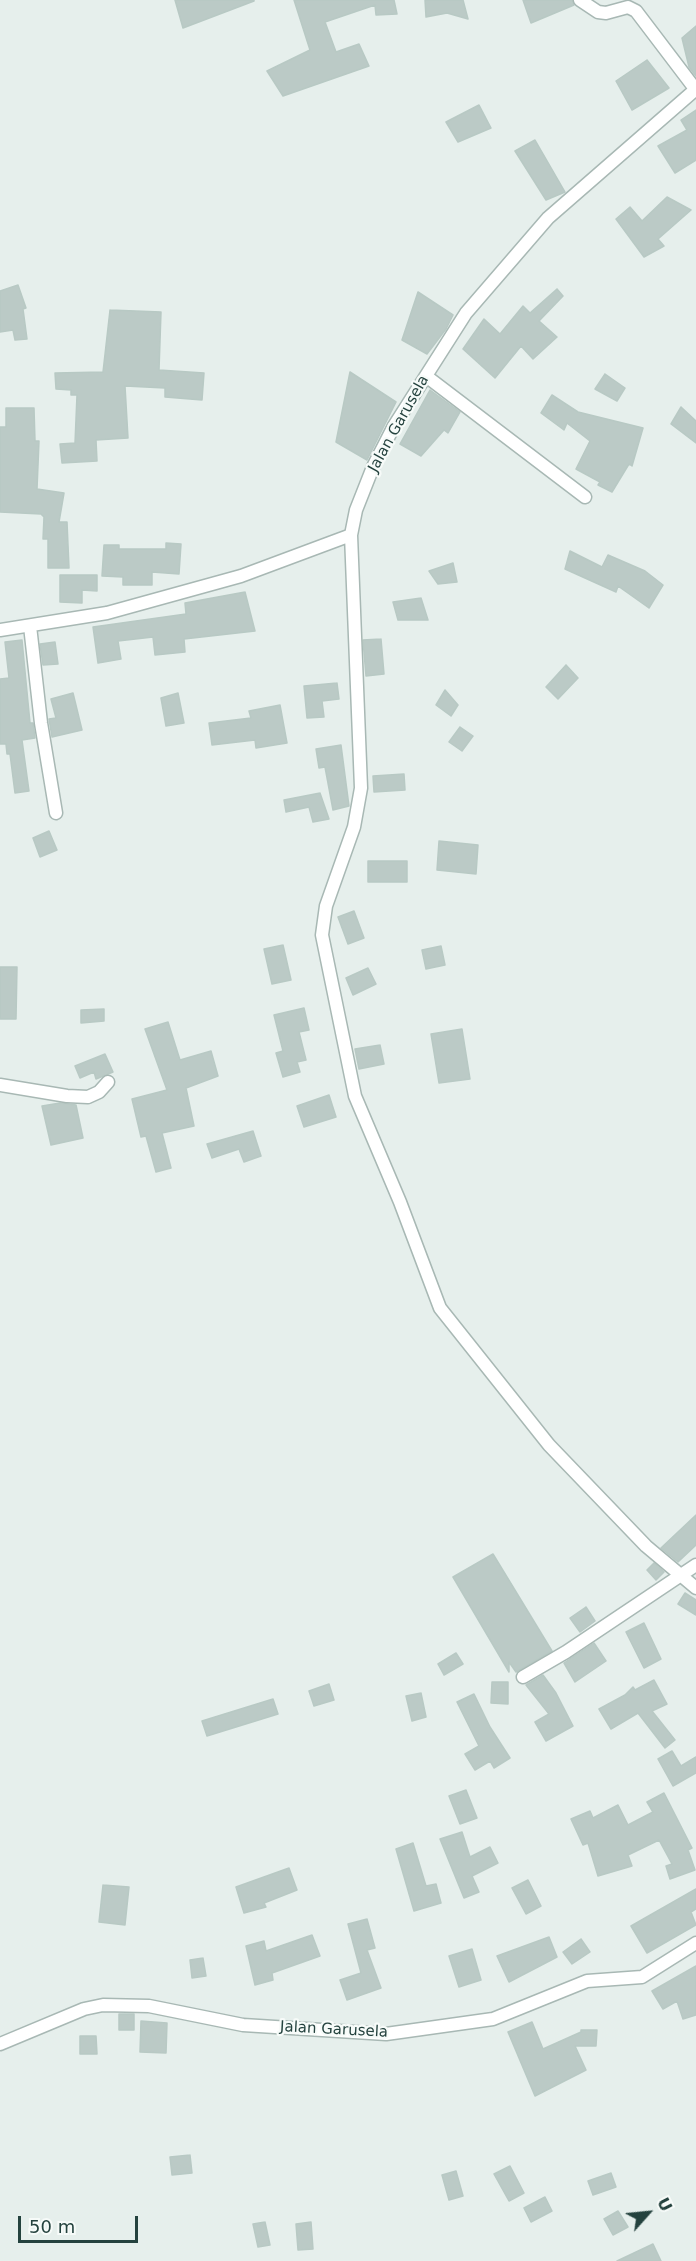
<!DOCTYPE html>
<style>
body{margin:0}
#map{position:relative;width:696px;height:2261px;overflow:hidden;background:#e6efec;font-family:"DejaVu Sans",sans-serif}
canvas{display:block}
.north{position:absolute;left:618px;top:2183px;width:60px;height:60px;-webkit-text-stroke:4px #f7fbf9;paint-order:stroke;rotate:63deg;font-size:16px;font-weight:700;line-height:24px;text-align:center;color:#24423e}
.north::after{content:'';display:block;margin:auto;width:21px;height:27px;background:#24423e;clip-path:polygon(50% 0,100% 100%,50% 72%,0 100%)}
.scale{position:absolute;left:18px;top:2216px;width:120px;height:27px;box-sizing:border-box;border:3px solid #24423e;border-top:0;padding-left:8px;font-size:18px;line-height:21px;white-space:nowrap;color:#24423e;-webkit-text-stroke:4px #f7fbf9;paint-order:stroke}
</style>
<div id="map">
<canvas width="696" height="2261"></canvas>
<div class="north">U</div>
<div class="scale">50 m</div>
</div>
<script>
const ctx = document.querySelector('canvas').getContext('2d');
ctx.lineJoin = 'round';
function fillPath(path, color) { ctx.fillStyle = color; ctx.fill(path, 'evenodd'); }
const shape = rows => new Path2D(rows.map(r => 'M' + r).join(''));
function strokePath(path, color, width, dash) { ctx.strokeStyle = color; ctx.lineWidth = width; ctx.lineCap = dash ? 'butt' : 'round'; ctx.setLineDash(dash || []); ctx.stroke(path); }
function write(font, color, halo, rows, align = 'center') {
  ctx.font = font + ' "DejaVu Sans",sans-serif'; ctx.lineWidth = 4.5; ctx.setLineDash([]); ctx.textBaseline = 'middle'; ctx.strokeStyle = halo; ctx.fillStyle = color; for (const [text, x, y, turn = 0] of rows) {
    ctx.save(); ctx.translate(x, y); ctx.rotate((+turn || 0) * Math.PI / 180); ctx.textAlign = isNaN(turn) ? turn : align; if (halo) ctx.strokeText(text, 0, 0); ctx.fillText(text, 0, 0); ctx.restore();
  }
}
const building = shape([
 [175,0,254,0,254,1,183,28,175,0],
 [294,0,394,0,397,14,376,15,375,5,325,22,336,52,359,44,369,66,283,96,267,71,310,50,294,0],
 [425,0,463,0,468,19,447,13,426,17,425,0],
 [523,0,572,0,574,5,531,23,523,0],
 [696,26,696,76,689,67,682,38,696,26],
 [647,60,669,88,632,110,616,81,647,60],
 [479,105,491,128,458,142,446,122,479,105],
 [696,110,696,160,675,173,658,146,687,130,681,120,696,110],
 [535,140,565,192,546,200,515,151,535,140],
 [667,197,691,210,658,239,664,246,644,257,616,219,630,207,642,221,667,197],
 [18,285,26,308,23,309,27,339,15,340,13,330,0,332,0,291,18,285],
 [557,289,563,296,539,321,557,337,533,359,521,346,495,378,463,349,484,319,500,334,523,306,530,313,557,289],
 [418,292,453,315,446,329,427,354,402,340,418,292],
 [110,310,161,312,159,370,204,373,202,400,165,397,165,388,125,386,128,438,96,440,97,461,62,463,60,444,75,443,77,395,71,395,71,390,56,389,55,373,103,372,110,310],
 [350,372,396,402,367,460,336,442,350,372],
 [605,374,625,388,617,401,595,389,605,374],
 [430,390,460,412,448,433,444,430,421,456,400,444,430,390],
 [552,395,578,412,643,428,632,466,629,464,612,492,598,485,600,482,576,469,590,441,567,423,564,430,541,413,552,395],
 [681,407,696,421,696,443,671,424,681,407],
 [6,408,34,408,35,441,39,441,37,489,64,493,59,522,67,522,69,568,48,568,48,539,43,539,44,517,41,514,0,512,0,427,6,427,6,408],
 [166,543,181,544,179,574,152,572,152,585,123,585,123,577,102,576,104,545,119,545,119,549,166,549,166,543],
 [570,551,602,567,608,555,645,571,663,585,649,608,618,586,616,592,565,569,570,551],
 [453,563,457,582,438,584,429,571,453,563],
 [60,575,97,575,97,591,82,590,82,603,60,602,60,575],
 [245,592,255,631,184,639,185,652,155,655,153,637,118,641,121,659,98,663,93,627,186,614,185,603,245,592],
 [421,598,428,620,398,620,393,602,421,598],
 [381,639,384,674,366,676,363,640,381,639],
 [22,640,30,723,33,723,35,738,22,740,29,791,15,793,10,754,7,754,6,744,0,744,0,679,9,678,5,642,22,640],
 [55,642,58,664,43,665,40,644,55,642],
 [566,665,578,678,558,699,546,687,566,665],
 [337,683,339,699,322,701,324,717,307,718,304,686,337,683],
 [445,690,458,705,451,716,436,705,445,690],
 [73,693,82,730,52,737,49,719,56,718,51,699,73,693],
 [178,693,184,723,166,726,161,698,178,693],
 [280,705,287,743,256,748,255,740,212,745,209,723,251,718,249,711,280,705],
 [460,727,473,736,462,751,449,742,460,727],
 [341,745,349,806,333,810,325,767,319,768,316,749,341,745],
 [404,774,405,790,374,792,373,776,404,774],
 [320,793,329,819,313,822,309,807,286,812,284,800,320,793],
 [49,831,57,850,40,857,33,838,49,831],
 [439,841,478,845,476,874,437,870,439,841],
 [368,861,407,861,407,882,368,882,368,861],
 [354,911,364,938,348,944,338,917,354,911],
 [283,945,291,980,272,984,264,949,283,945],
 [441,946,445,965,426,969,422,950,441,946],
 [0,967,17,967,16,1019,0,1019,0,967],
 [368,968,376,984,353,995,346,978,368,968],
 [304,1008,309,1030,299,1032,306,1060,297,1062,300,1072,283,1077,276,1053,283,1051,274,1015,304,1008],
 [104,1009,104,1021,81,1023,81,1010,104,1009],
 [168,1022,180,1060,211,1051,218,1076,186,1088,194,1126,162,1133,171,1168,156,1172,146,1136,141,1137,132,1099,167,1090,145,1029,168,1022],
 [462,1029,470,1079,439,1083,431,1034,462,1029],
 [380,1045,384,1064,359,1069,355,1049,380,1045],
 [105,1054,113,1072,96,1079,94,1072,80,1078,75,1066,105,1054],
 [329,1095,336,1117,304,1127,297,1106,329,1095],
 [60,1103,76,1105,83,1138,51,1145,42,1106,60,1103],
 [253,1131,261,1156,244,1162,239,1149,212,1158,207,1144,253,1131],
 [696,1515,696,1545,678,1562,661,1548,696,1515],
 [493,1554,552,1651,516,1672,509,1662,509,1672,453,1577,493,1554],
 [654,1563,664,1572,656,1580,647,1570,654,1563],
 [685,1593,696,1600,696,1615,678,1604,685,1593],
 [586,1607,595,1621,580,1632,570,1618,586,1607],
 [644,1623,661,1659,644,1668,626,1632,644,1623],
 [594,1643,606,1661,575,1682,564,1663,594,1643],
 [456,1653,463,1664,444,1675,438,1664,456,1653],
 [543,1675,556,1693,573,1726,546,1741,535,1722,549,1714,526,1685,543,1675],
 [654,1680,667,1704,652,1711,675,1740,665,1748,638,1713,611,1729,599,1709,625,1695,633,1687,635,1690,654,1680],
 [492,1682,508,1682,508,1704,491,1703,492,1682],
 [329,1684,334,1700,314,1706,309,1691,329,1684],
 [421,1693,426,1717,412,1721,406,1696,421,1693],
 [474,1694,490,1727,510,1758,494,1768,490,1761,475,1770,465,1754,479,1746,457,1702,474,1694],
 [273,1699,278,1714,207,1736,202,1721,273,1699],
 [672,1751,681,1766,696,1757,696,1773,673,1786,658,1759,672,1751],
 [466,1790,477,1818,460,1824,449,1796,466,1790],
 [664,1793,692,1848,688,1850,695,1870,670,1879,666,1866,672,1864,659,1840,628,1855,632,1866,598,1876,588,1843,583,1845,571,1819,590,1811,593,1818,618,1805,628,1825,653,1812,647,1802,664,1793],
 [462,1832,470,1857,490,1847,498,1863,472,1876,479,1892,464,1898,440,1839,462,1832],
 [413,1843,426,1886,436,1884,441,1903,414,1911,396,1849,413,1843],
 [289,1868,297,1890,264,1903,266,1907,244,1913,236,1887,289,1868],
 [528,1880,541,1906,526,1914,512,1888,528,1880],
 [103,1885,129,1887,125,1925,99,1922,103,1885],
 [696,1889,696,1909,691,1912,696,1925,647,1953,631,1926,696,1889],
 [367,1919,375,1948,367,1950,381,1988,347,2000,340,1980,361,1973,348,1924,367,1919],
 [312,1935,320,1956,272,1973,273,1980,255,1985,246,1946,264,1941,266,1951,312,1935],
 [549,1937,557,1957,509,1982,497,1956,549,1937],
 [581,1939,590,1952,572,1964,563,1952,581,1939],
 [472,1949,481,1980,459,1987,449,1956,472,1949],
 [203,1958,206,1976,192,1978,190,1960,203,1958],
 [696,1966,696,2015,683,2019,677,2001,663,2009,652,1991,696,1966],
 [119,2014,134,2014,134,2030,119,2030,119,2014],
 [141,2021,167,2023,166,2053,140,2052,141,2021],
 [532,2022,543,2049,581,2032,581,2030,597,2030,596,2046,575,2046,586,2070,535,2096,508,2032,532,2022],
 [80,2036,96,2036,97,2054,80,2054,80,2036],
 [190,2155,192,2173,172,2175,170,2157,190,2155],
 [510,2166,524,2193,509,2201,494,2174,510,2166],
 [456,2171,463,2196,449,2200,442,2175,456,2171],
 [611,2173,616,2187,593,2195,588,2181,611,2173],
 [545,2197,552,2211,531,2222,524,2208,545,2197],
 [618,2211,628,2227,613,2235,604,2219,618,2211],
 [265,2222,270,2245,258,2247,253,2224,265,2222],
 [311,2222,313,2249,298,2250,296,2224,311,2222],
 [653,2244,661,2261,617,2261,653,2244]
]);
fillPath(building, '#bbcac6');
strokePath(building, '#b8c9c4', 1.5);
const street = shape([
 [580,0,598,12,606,13,628,7,636,11,696,90],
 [426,376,585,497],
 [351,535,361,788,354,827,326,906,322,935,355,1096,400,1202,440,1308,549,1445,646,1546,696,1588],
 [30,626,41,723,56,813],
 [0,630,107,613,241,576,351,535,356,510,373,467,394,426,466,313,548,218,696,89],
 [0,1085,67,1096,88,1097,99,1092,108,1082],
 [523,1677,566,1652,696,1565],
 [0,2044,84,2009,103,2005,149,2006,243,2025,386,2034,493,2019,587,1981,642,1977,696,1943]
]);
strokePath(street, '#a8b8b4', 15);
strokePath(street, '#fff', 12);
write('15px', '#24423e', '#f7fbf9', [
 ["Jalan Garusela",399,424,-61],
 ["Jalan Garusela",334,2030,3]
]);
</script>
